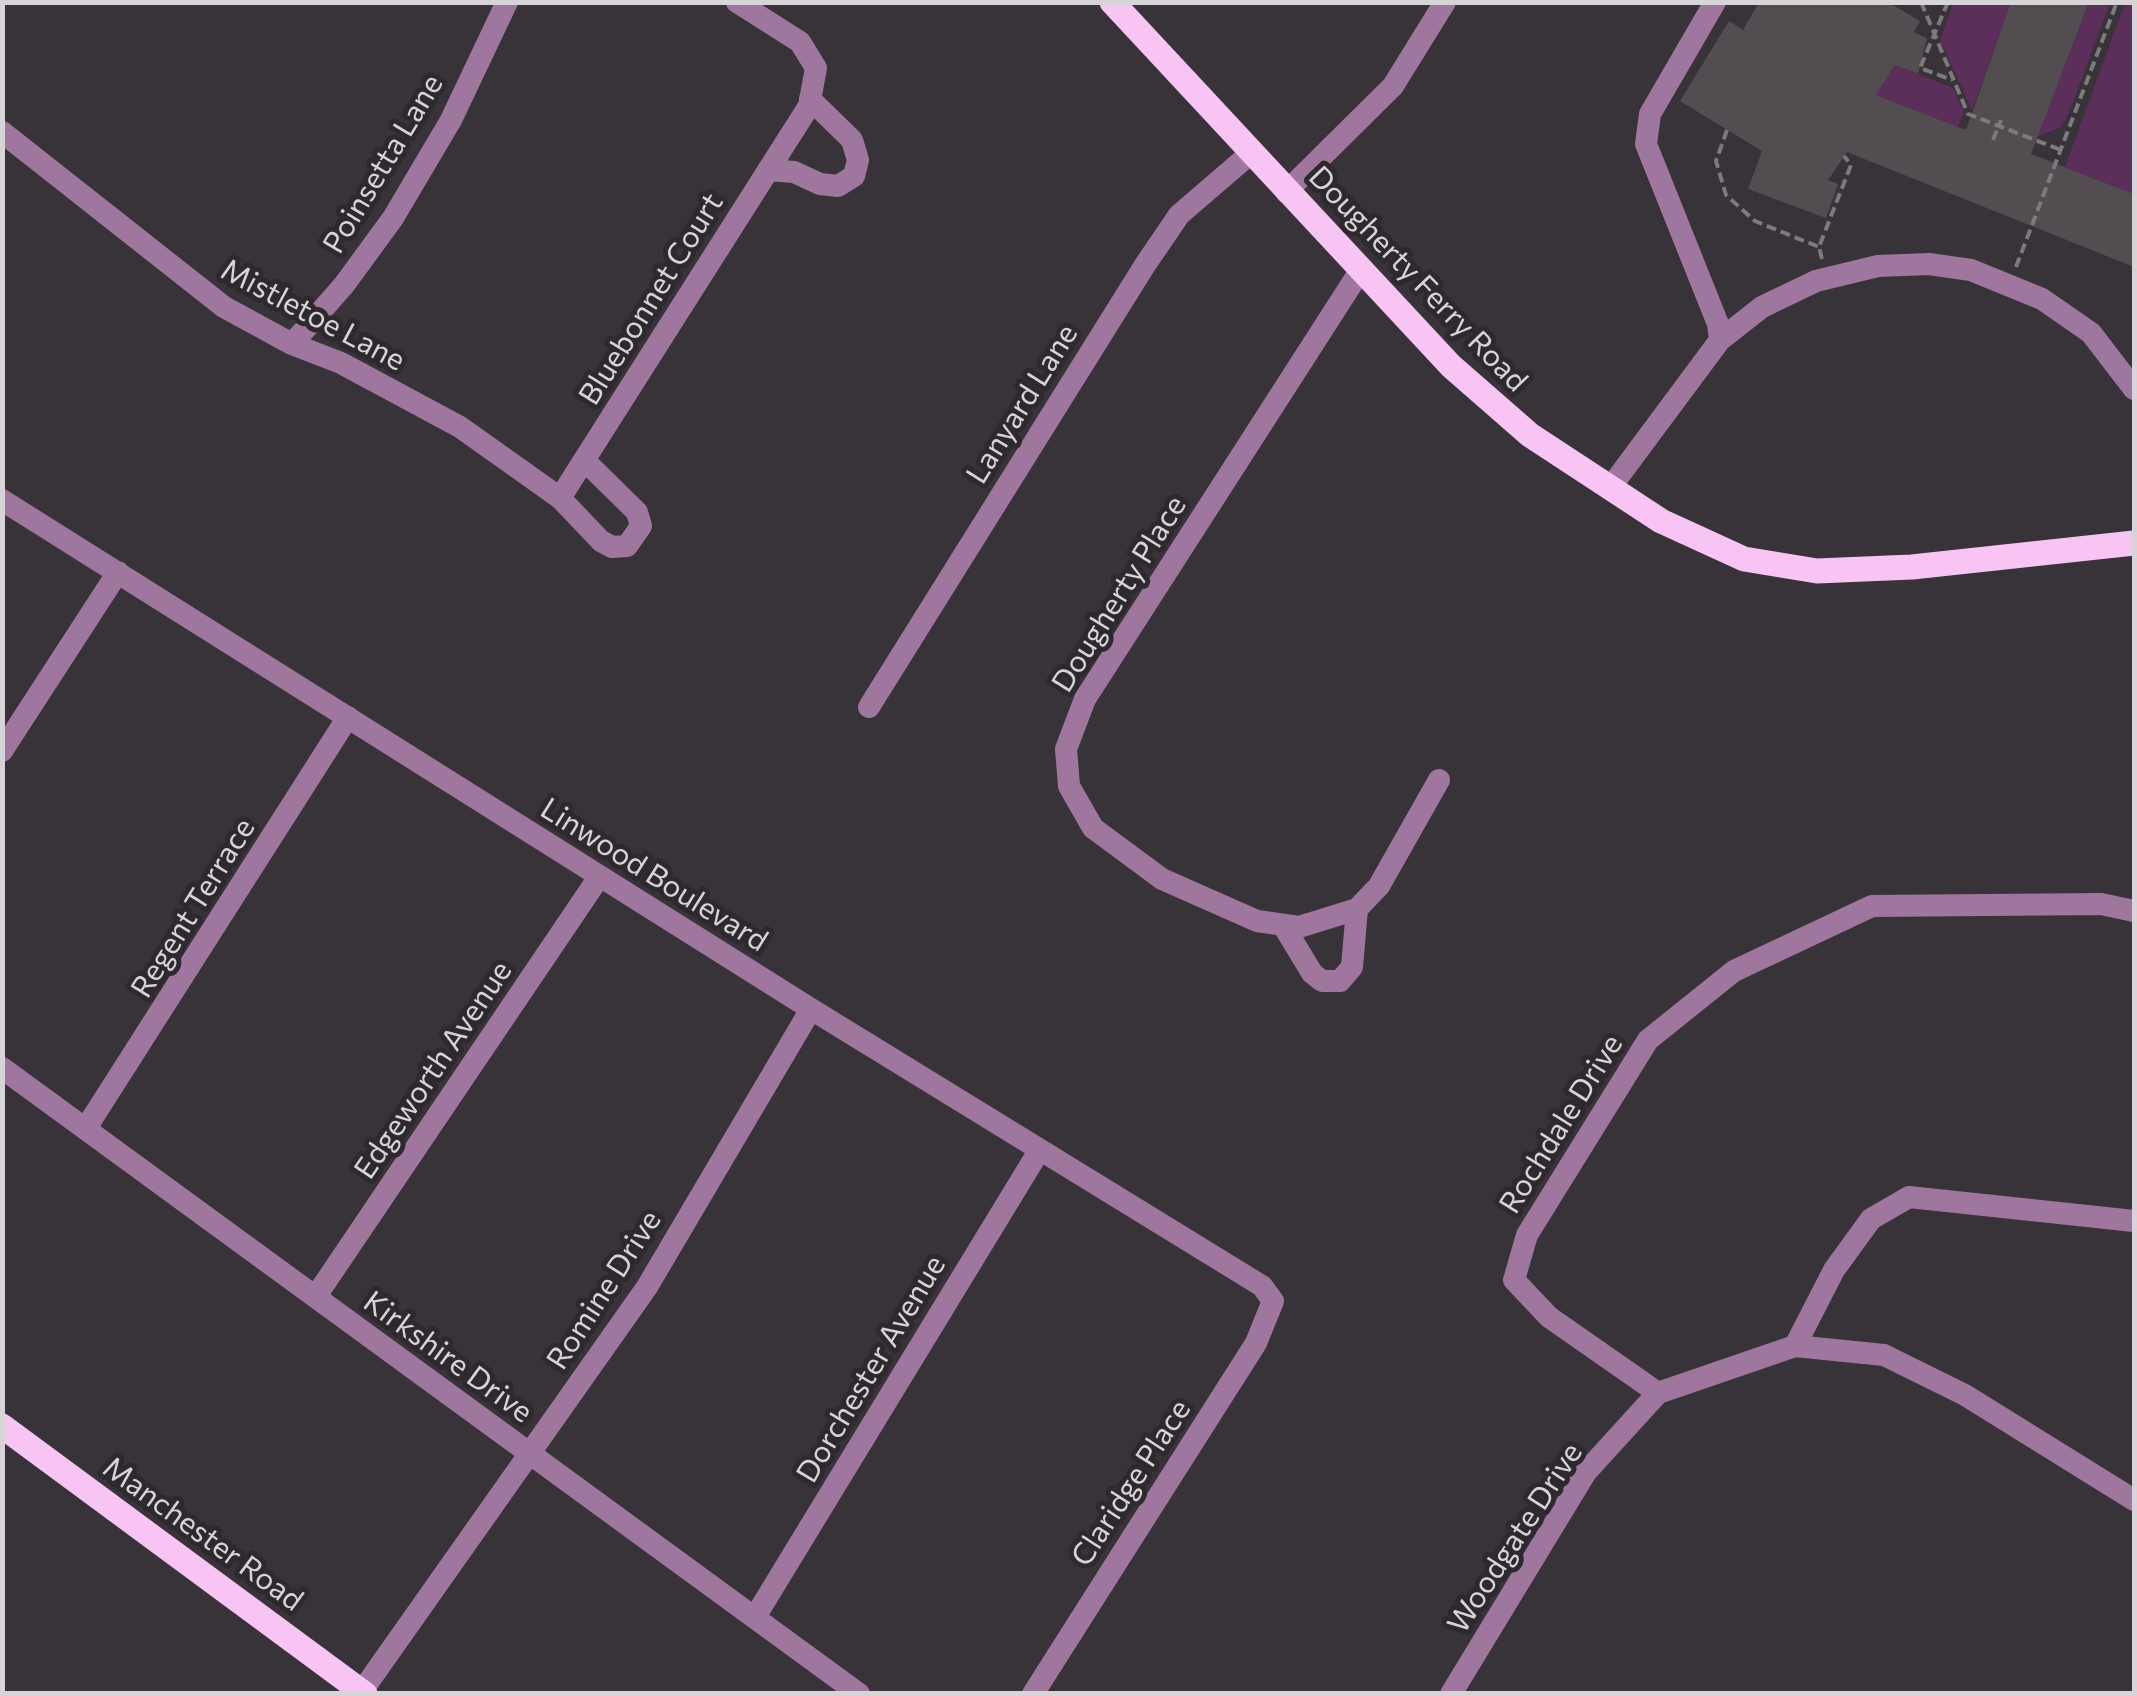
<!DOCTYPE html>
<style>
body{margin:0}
#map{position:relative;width:2137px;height:1696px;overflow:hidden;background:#383338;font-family:Commissioner,sans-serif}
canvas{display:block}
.frame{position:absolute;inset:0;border:5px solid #d7d4d7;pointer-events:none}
</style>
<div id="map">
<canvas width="2137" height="1696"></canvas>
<div class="frame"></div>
</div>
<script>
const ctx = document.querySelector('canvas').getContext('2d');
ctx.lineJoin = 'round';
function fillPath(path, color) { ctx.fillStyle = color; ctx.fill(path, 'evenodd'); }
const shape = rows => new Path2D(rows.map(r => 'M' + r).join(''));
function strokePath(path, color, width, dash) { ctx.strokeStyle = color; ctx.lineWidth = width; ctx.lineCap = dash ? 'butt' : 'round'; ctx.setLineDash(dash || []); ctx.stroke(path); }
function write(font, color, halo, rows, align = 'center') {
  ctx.font = font + ' Commissioner,sans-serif'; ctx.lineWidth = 10; ctx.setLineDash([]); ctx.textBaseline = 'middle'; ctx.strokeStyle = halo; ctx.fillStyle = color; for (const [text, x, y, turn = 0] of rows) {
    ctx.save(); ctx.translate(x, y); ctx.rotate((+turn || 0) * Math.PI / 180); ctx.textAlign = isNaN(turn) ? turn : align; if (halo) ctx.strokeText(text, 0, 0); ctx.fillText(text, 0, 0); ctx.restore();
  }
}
fillPath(shape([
 [1953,3,2011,3,1972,110,1940,41],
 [2089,3,2110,3,2069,113,2061,127,2037,137],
 [2125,3,2134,3,2134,194,2065,167],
 [1895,65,1953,88,1964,112,1958,127,1876,95]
]), '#5c2e5a');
fillPath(shape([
 [1759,2,1888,2,1920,21,1914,32,1927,38,1918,74,1895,65,1876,95,1966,130,2011,2,2089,2,2031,154,2134,194,2134,267,1847,152,1828,180,1838,184,1826,218,1748,189,1762,151,1680,101,1729,21,1743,30]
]), '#534d52');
strokePath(shape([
 [1921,2,1968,114,2061,150],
 [1948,2,1920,68,1952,80],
 [1727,130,1716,161,1726,195,1755,221,1819,247],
 [1993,140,2001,120],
 [1822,259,1819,247,1851,165,1844,156],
 [2016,267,2117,2]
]), '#7d797d', 4, [10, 5]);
strokePath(shape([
 [1715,2,1650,114,1646,144,1718,324,1720,340],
 [2,132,224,307,292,344,341,363,460,427,560,498,601,541,612,547,627,546,641,526,637,512,584,460],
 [768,170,794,172,820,184,838,186,854,176,858,160,852,140,810,99],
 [1286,192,1393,86,1445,2],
 [1360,271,1085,699,1066,749,1069,786,1093,828,1162,879,1257,921,1299,927,1357,909,1379,886,1439,780],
 [292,344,344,285,393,218,451,120,507,2],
 [1610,488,1720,340,1762,307,1816,281,1878,266,1929,264,1971,270,2042,299,2091,333,2134,389],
 [560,498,809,106,816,68,800,42,737,2],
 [2,500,811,1009,1262,1286,1273,1301,1256,1343,1033,1694],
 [869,707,1145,265,1179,215,1251,153],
 [2,751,118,572],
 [1283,925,1312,973,1322,981,1340,981,1352,967,1357,909],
 [2,1068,859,1694],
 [86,1128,348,717],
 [316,1296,599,877],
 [1795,1346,1834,1270,1871,1219,1909,1197,2134,1221],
 [1658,1393,1549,1317,1514,1280,1527,1235,1648,1040,1734,971,1872,906,2101,904,2134,911],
 [755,1617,1039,1151],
 [362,1691,647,1287,811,1009],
 [1451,1694,1586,1472,1658,1393,1795,1346,1884,1355,1965,1395,2134,1500]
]), '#9f769d', 22);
strokePath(shape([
 [1112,2,1451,366,1530,435,1661,521,1744,559,1817,571,1912,567,2134,543],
 [2,1426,365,1694]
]), '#f7c4f3', 25);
write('30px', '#d7d4d7', '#2e292e', [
 ["Poinsetta Lane",383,164,-59],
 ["Dougherty Ferry Road",1418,279,46],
 ["Bluebonnet Court",651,299,-58],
 ["Mistletoe Lane",313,315,28],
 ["Lanyard Lane",1022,404,-58],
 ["Dougherty Place",1119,594,-58],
 ["Linwood Boulevard",654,875,32],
 ["Regent Terrace",193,908,-58],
 ["Edgeworth Avenue",433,1070,-56],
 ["Rochdale Drive",1561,1124,-58],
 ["Romine Drive",604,1290,-57],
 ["Kirkshire Drive",448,1357,36],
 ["Dorchester Avenue",871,1369,-59],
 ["Claridge Place",1131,1483,-57],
 ["Manchester Road",203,1534,36],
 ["Woodgate Drive",1515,1538,-57]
]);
</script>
